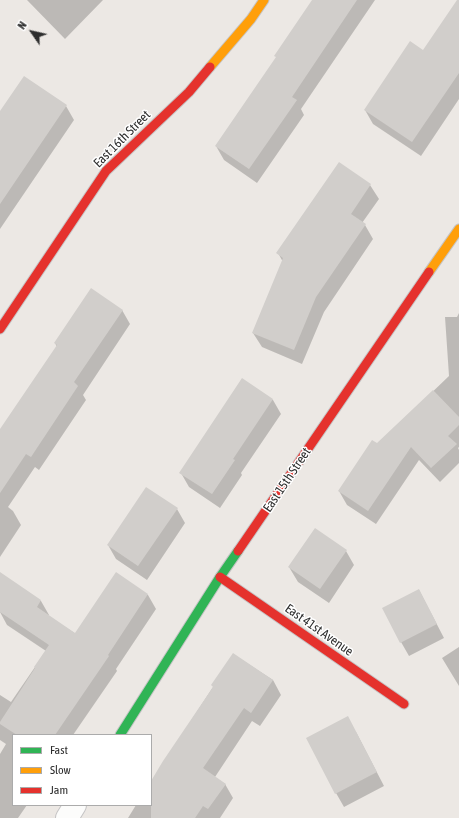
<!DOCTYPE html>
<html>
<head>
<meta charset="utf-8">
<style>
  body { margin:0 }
  #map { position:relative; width:459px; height:818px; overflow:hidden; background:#ece8e4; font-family:"Asap Condensed",sans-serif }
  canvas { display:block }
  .legend { position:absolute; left:12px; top:734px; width:140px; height:72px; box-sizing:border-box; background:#fff; border:1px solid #ababab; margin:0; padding:5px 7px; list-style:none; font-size:12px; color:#2e2e2e }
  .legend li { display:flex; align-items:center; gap:8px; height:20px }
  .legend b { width:20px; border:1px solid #ababab }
  .north { position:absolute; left:12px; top:12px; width:40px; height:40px; -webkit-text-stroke:3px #fff; paint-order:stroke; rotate:304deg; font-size:11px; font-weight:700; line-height:16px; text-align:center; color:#2e2e2e }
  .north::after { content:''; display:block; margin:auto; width:14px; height:18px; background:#2e2e2e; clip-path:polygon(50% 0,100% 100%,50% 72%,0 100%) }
</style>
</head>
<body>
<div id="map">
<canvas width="459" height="818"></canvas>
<ul class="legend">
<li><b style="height:5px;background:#30b455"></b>Fast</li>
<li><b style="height:5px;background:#ff9f0a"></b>Slow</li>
<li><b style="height:5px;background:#e5322d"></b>Jam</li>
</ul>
<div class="north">N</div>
</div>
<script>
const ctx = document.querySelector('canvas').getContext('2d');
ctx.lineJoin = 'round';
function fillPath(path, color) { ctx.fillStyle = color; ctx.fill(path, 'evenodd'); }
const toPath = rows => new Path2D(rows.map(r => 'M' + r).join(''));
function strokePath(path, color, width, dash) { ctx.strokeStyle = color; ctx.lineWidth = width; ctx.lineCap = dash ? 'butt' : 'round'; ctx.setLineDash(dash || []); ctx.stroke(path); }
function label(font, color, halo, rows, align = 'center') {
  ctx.font = font + ' "Asap Condensed",sans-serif'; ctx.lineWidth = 3; ctx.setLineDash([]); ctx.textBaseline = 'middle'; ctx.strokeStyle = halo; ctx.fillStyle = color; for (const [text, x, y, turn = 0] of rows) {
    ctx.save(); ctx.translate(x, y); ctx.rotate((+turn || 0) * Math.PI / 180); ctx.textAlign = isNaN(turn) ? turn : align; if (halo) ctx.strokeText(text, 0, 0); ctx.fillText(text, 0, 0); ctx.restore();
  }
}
fillPath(toPath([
  [27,0,103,0,65,39],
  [313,0,375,0,301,109,304,115,257,183,224,160,216,146,277,58],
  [458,0,459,0,459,99,421,156,373,124,365,110,423,52],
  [66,106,74,120,0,229,0,113],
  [370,185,379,199,362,223,365,225,373,239,324,312,302,364,262,347,253,333,283,262,278,253],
  [122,310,130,324,83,395,86,400,39,470,35,467,8,507,13,511,21,525,0,557,0,431,57,347,55,343],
  [459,313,459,447,458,448,459,450,459,463,440,482,419,460,376,524,347,505,339,491,377,445,449,376,445,317,457,317],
  [242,379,273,400,281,414,241,473,242,475,220,508,189,487,181,473],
  [177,509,185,523,147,580,116,559,108,545],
  [346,551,354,565,329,603,298,582,289,567],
  [116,574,148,595,156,609,116,669,117,671,73,735,13,735,13,805,27,805,18,818,0,818,0,754,6,744,0,740,0,695,11,702,46,651,7,625,0,612,0,609,16,584,41,601,49,615,48,616,76,634],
  [419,590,444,638,409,656,401,642],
  [459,647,459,686,442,658],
  [233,654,273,680,281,695,260,726,252,721,215,777,225,784,233,798,220,818,128,818,136,805,151,805,151,782,213,687],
  [356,732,384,786,344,807,336,793]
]), '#0003');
fillPath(toPath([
  [312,0,357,0,292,97,297,100,249,169,215,146,276,57,274,56],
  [457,0,459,0,459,73,412,142,364,110,410,41,423,50],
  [24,76,67,105,0,204,0,111],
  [339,162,371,184,351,214,366,224,316,297,294,350,252,333,283,258,276,253],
  [91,288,123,310,74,382,78,386,31,457,26,454,0,493,0,429,57,345,54,343],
  [242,378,273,399,233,459,235,460,212,494,179,473],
  [433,390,459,417,459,425,448,436,457,444,431,468,411,447,368,511,338,491,372,440,377,443],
  [146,487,178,508,138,566,107,545],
  [315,528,347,550,320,589,288,567],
  [0,572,41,600,37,607,75,633,116,572,148,594,108,655,109,656,55,735,17,735,0,724,0,722,35,668,34,667,49,645,0,612],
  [419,589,437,624,400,643,382,608],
  [233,653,273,680,251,713,244,708,203,768,226,784,208,809,203,806,195,818,151,818,151,781,163,761,213,687,211,685],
  [348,716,377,772,335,794,306,738]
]), '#d1cecb');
const street = toPath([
  [67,818,75,805]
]);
const fast = toPath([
  [120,735,220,577,238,551]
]);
const slow = toPath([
  [210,67,251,19,264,0],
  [429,272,459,229]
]);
const jam = toPath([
  [0,329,106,171,189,92,210,67],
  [238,551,429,272],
  [220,577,404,704]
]);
strokePath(street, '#c5c4c5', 24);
strokePath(fast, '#c5c4c5', 11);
strokePath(slow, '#c5c4c5', 11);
strokePath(jam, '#c5c4c5', 11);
strokePath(street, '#fcfcfb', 22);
strokePath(fast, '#30b455', 9);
strokePath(slow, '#ff9f0a', 9);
strokePath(jam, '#e5322d', 9);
label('13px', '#2e2e2e', '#fff', [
  ["East 16th Street",122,139,-45],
  ["East 15th Street",287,480,-56],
  ["East 41st Avenue",319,630,35]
]);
</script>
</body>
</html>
